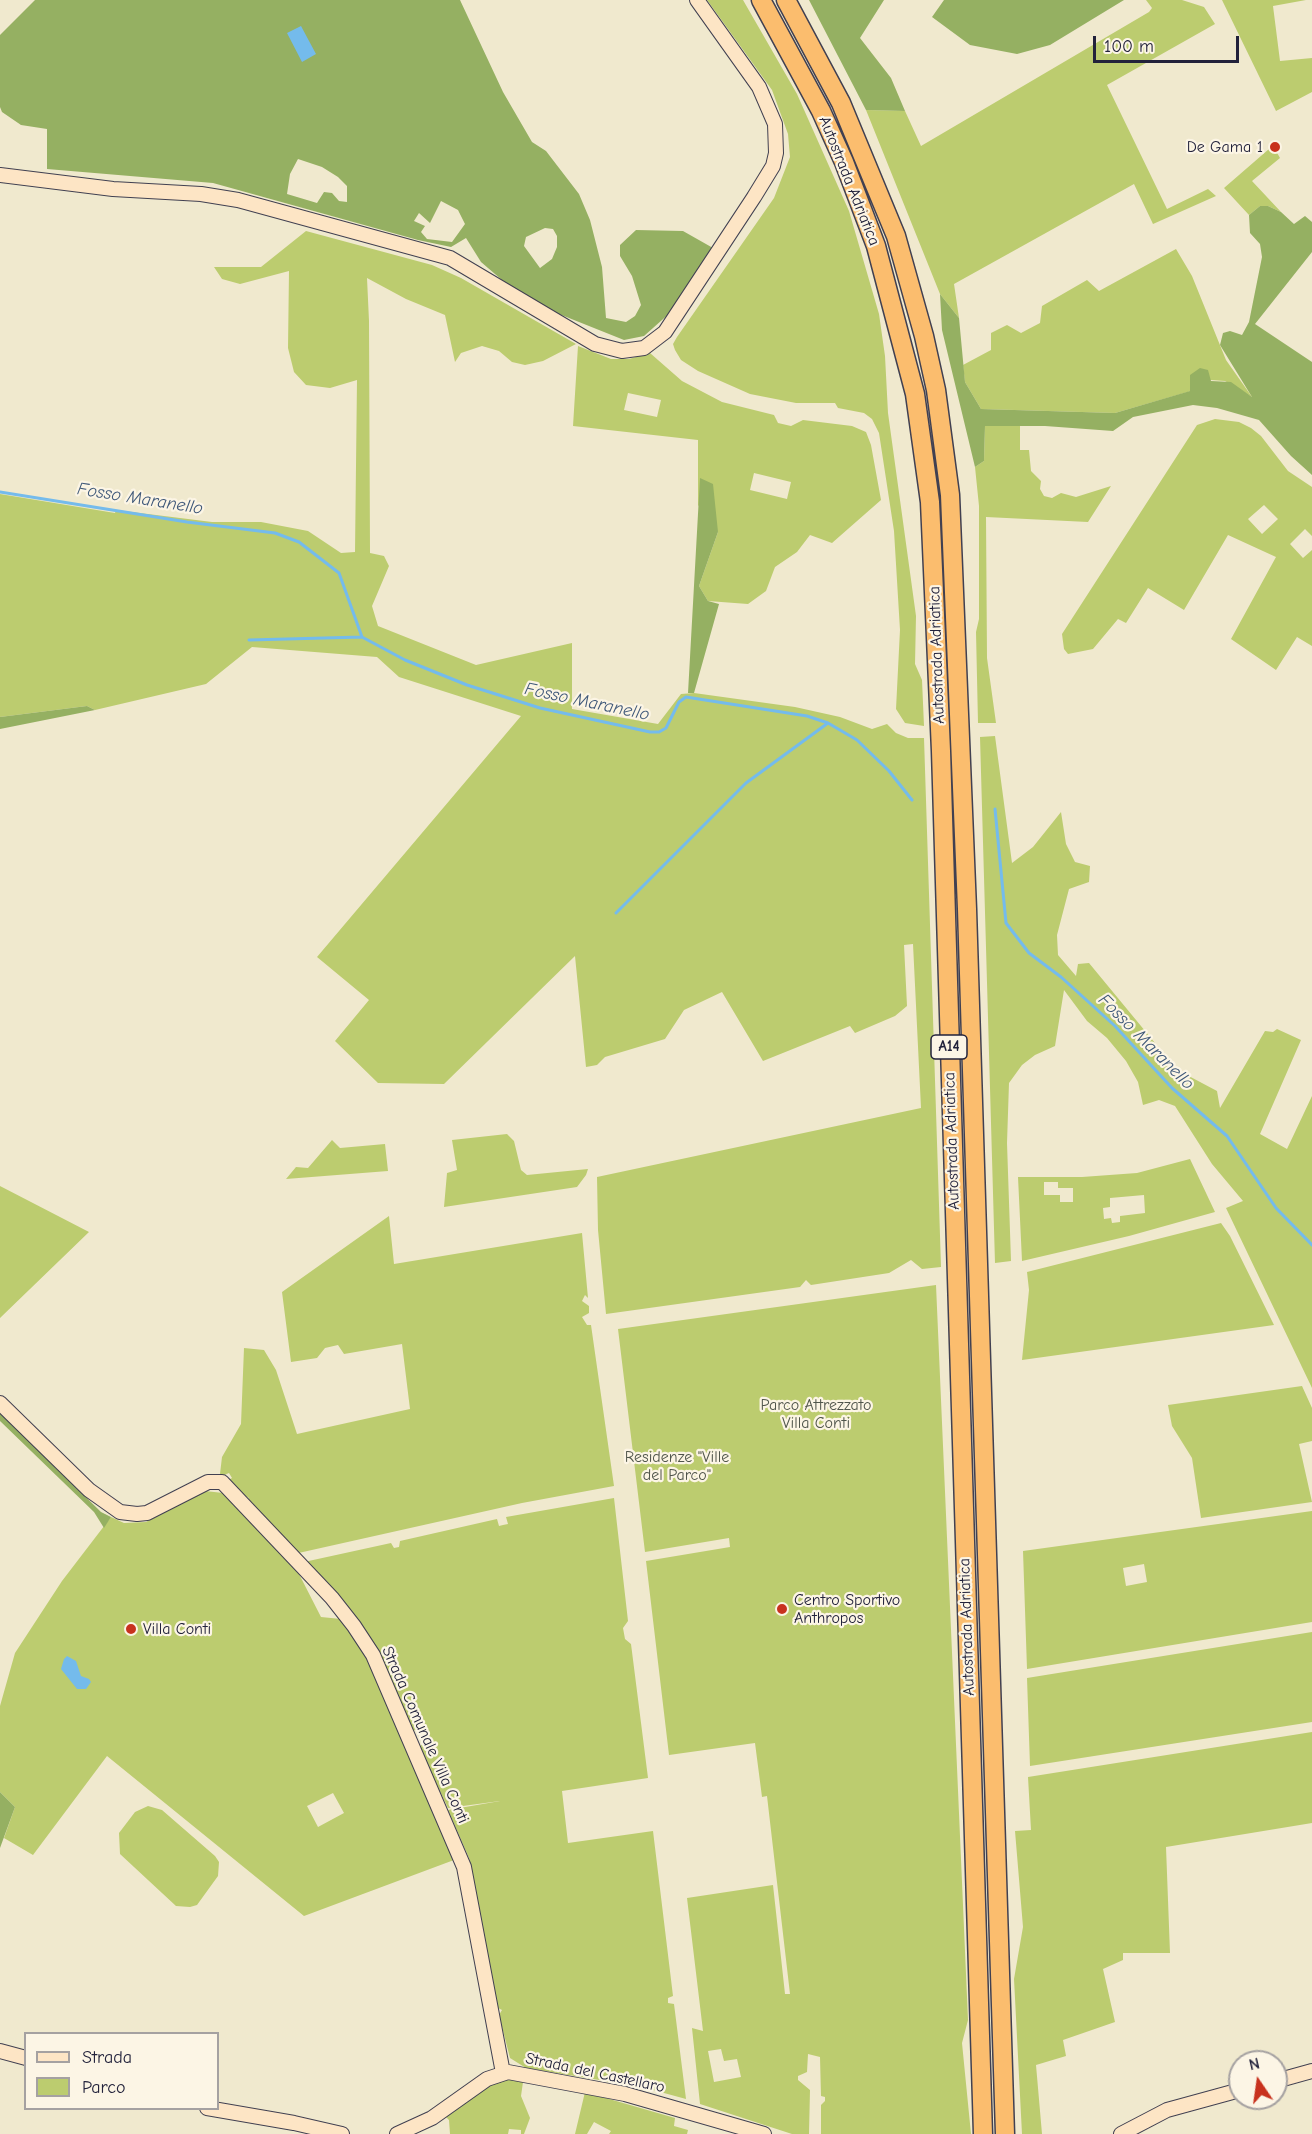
<!DOCTYPE html>
<html>
<head>
<meta charset="utf-8">
<style>
  body { margin:0 }
  #map { position:relative; width:1312px; height:2134px; overflow:hidden; background:#f0e9ce; font-family:"Comic Neue",sans-serif }
  canvas { display:block }
  .legend { position:absolute; left:24px; top:2032px; width:195px; height:78px; box-sizing:border-box; background:#fcf5e5; border:2px solid #a5a1a1; margin:0; padding:8px 10px; list-style:none; font-size:18px; color:#22223b }
  .legend li { display:flex; align-items:center; gap:12px; height:30px }
  .legend b { width:30px; border:2px solid #a5a1a1 }
  .north { position:absolute; left:1228px; top:2050px; width:60px; height:60px; box-sizing:border-box; background:#fcf5e5; border:2px solid #a5a1a1; border-radius:50%; rotate:347deg; font-size:16px; font-weight:700; line-height:24px; text-align:center; color:#22223b }
  .north::after { content:''; display:block; margin:auto; width:21px; height:27px; background:#c8321e; clip-path:polygon(50% 0,100% 100%,50% 72%,0 100%) }
  .scale { position:absolute; left:1093px; top:36px; width:146px; height:27px; box-sizing:border-box; border:3px solid #22223b; border-top:0; padding-left:8px; font-size:18px; line-height:21px; white-space:nowrap; color:#22223b; -webkit-text-stroke:4px #fcf5e5; paint-order:stroke }
</style>
</head>
<body>
<div id="map">
<canvas width="1312" height="2134"></canvas>
<ul class="legend">
<li><b style="height:8px;background:#fde5c5"></b>Strada</li>
<li><b style="height:16px;background:#bccc6f"></b>Parco</li>
</ul>
<div class="north">N</div>
<div class="scale">100 m</div>
</div>
<script>
const ctx = document.querySelector('canvas').getContext('2d');
ctx.lineJoin = 'round';
function fillPath(path, color) { ctx.fillStyle = color; ctx.fill(path, 'evenodd'); }
const toPath = rows => new Path2D(rows.map(r => 'M' + r).join(''));
function strokePath(path, color, width, dash) { ctx.strokeStyle = color; ctx.lineWidth = width; ctx.lineCap = dash ? 'butt' : 'round'; ctx.setLineDash(dash || []); ctx.stroke(path); }
function label(font, color, halo, rows, align = 'center') {
  ctx.font = font + ' "Comic Neue",sans-serif'; ctx.lineWidth = 4.5; ctx.setLineDash([]); ctx.textBaseline = 'middle'; ctx.strokeStyle = halo; ctx.fillStyle = color; for (const [text, x, y, turn = 0] of rows) {
    ctx.save(); ctx.translate(x, y); ctx.rotate((+turn || 0) * Math.PI / 180); ctx.textAlign = isNaN(turn) ? turn : align; if (halo) ctx.strokeText(text, 0, 0); ctx.fillText(text, 0, 0); ctx.restore();
  }
}
fillPath(toPath([
  [707,0,743,0,797,94,849,211,879,314,885,356,888,413,916,616,915,664,922,680,924,726,905,723,896,709,900,630,894,531,879,433,872,419,864,413,838,408,835,403,796,403,750,394,698,371,681,360,675,350,673,344,677,337,774,198,790,157,788,134,772,90],
  [1146,0,1182,0,1204,7,1215,24,1107,85,1167,209,1208,189,1216,196,1153,224,1134,184,954,284,959,318,940,294,866,110,905,111,921,146,1149,12,1152,8],
  [1222,0,1306,0,1273,6,1280,61,1312,58,1312,92,1276,111],
  [1269,149,1275,149,1280,158,1252,181,1281,212,1268,206,1260,206,1249,215,1224,188],
  [306,231,432,265,461,278,576,344,543,361,525,365,512,362,499,351,482,346,461,353,455,362,445,315,406,299,367,278,369,321,370,553,384,556,389,566,372,606,378,626,476,665,572,643,572,709,658,724,681,694,694,693,795,707,840,717,872,729,887,724,896,733,908,738,924,738,941,1267,922,1269,911,1260,889,1273,811,1285,806,1280,800,1287,606,1314,598,1230,597,1177,921,1108,913,944,904,945,907,1006,895,1016,855,1033,850,1026,763,1061,722,992,684,1010,665,1039,605,1057,597,1065,586,1067,575,956,444,1084,378,1083,335,1041,369,1000,317,957,521,716,399,677,377,657,252,647,206,684,95,710,87,706,0,717,0,494,115,513,116,510,212,522,261,522,308,531,341,553,355,552,357,380,330,388,306,385,294,372,288,348,289,271,240,284,222,279,214,267,261,267],
  [1176,249,1192,276,1226,360,1252,397,1225,381,1211,380,1191,384,1191,391,1115,413,981,409,965,382,963,365,991,350,991,333,1007,325,1021,333,1040,323,1042,306,1087,280,1099,291],
  [578,346,611,359,629,359,650,353,682,381,722,402,774,415,778,423,791,426,803,420,852,426,866,432,871,445,881,500,832,543,810,535,797,552,775,567,766,591,748,604,708,601,699,586,718,532,698,505,698,440,573,426],
  [628,393,661,400,657,417,624,410],
  [754,473,791,482,787,499,750,490],
  [1215,419,1239,422,1251,428,1261,436,1288,471,1312,487,1312,536,1305,529,1290,544,1303,558,1312,550,1312,646,1297,637,1276,670,1231,639,1276,557,1228,535,1184,610,1148,588,1126,623,1118,619,1093,649,1068,654,1064,649,1062,634,1197,425],
  [1264,505,1278,519,1262,534,1248,519],
  [985,426,1020,426,1020,450,1029,450,1031,471,1041,481,1040,489,1044,496,1052,498,1061,493,1076,497,1111,486,1088,522,986,517,987,658,996,723,978,723,976,632,979,619,979,506,975,467,984,461],
  [995,736,1012,863,1033,847,1061,812,1066,844,1075,862,1090,866,1089,882,1069,889,1057,935,1058,955,1076,976,1078,964,1089,963,1155,1043,1168,1065,1217,1091,1220,1108,1265,1031,1273,1032,1277,1029,1301,1040,1260,1134,1287,1149,1312,1096,1312,1388,1226,1208,1243,1201,1212,1164,1175,1106,1159,1100,1143,1105,1138,1082,1126,1061,1107,1038,1087,1021,1064,990,1055,1046,1035,1055,1022,1065,1009,1083,1007,1143,1011,1261,995,1263,980,737],
  [507,1134,514,1141,521,1170,527,1175,588,1169,586,1175,577,1187,444,1207,447,1173,457,1170,452,1140],
  [332,1140,340,1148,385,1144,388,1171,286,1179,296,1167,308,1168],
  [1190,1159,1215,1212,1129,1236,1022,1261,1018,1177,1082,1177,1137,1173],
  [1044,1182,1058,1182,1058,1188,1073,1188,1073,1202,1060,1202,1060,1195,1044,1195],
  [1144,1195,1145,1213,1120,1216,1120,1222,1112,1223,1111,1218,1104,1219,1103,1208,1110,1207,1110,1198],
  [0,1186,89,1232,0,1318],
  [389,1216,394,1264,582,1233,588,1298,585,1295,582,1301,589,1306,589,1313,582,1317,587,1325,591,1325,614,1486,522,1503,294,1554,247,1501,249,1498,241,1494,228,1480,232,1478,229,1473,222,1476,220,1474,222,1457,241,1424,244,1348,264,1350,276,1370,297,1434,410,1409,402,1344,344,1354,338,1345,325,1348,317,1358,291,1362,282,1292],
  [1221,1223,1230,1236,1274,1325,1022,1360,1029,1290,1027,1272],
  [936,1285,968,2020,962,2043,971,2134,821,2134,821,2105,825,2101,825,2097,821,2096,820,2057,808,2054,807,2072,798,2076,798,2080,810,2090,809,2134,792,2134,700,2104,692,2028,703,2031,687,1898,773,1885,785,1994,790,1994,767,1796,762,1797,755,1743,669,1755,646,1561,730,1547,729,1538,645,1552,618,1329],
  [721,2049,724,2061,737,2059,741,2077,714,2082,708,2051],
  [1302,1386,1312,1408,1312,1441,1299,1444,1312,1502,1201,1518,1192,1458,1172,1426,1168,1405],
  [205,1491,223,1493,299,1574,321,1617,341,1619,372,1666,454,1860,304,1916,107,1756,33,1855,4,1838,15,1807,0,1792,0,1706,15,1653,62,1581,111,1517,124,1523,146,1522],
  [333,1793,344,1813,318,1827,307,1806],
  [614,1498,628,1621,623,1628,625,1639,631,1644,648,1778,562,1791,568,1843,653,1831,673,1996,668,1998,668,2003,674,2004,686,2099,642,2087,526,2068,510,2058,499,2015,502,2010,498,2008,469,1858,448,1810,500,1801,448,1808,419,1747,426,1742,423,1731,421,1729,411,1731,375,1650,341,1598,304,1562,391,1543,394,1548,399,1547,400,1541,497,1519,499,1526,503,1525,508,1524,506,1517],
  [1312,1511,1312,1622,1027,1669,1023,1551],
  [1144,1564,1147,1582,1126,1586,1123,1568],
  [1312,1632,1312,1722,1030,1766,1027,1678],
  [1312,1732,1312,1823,1166,1847,1170,1953,1123,1953,1123,1960,1103,1969,1115,2022,1063,2040,1066,2056,1036,2065,1042,2134,1022,2134,1014,1979,1023,1927,1015,1831,1031,1830,1028,1777],
  [148,1806,162,1810,215,1856,219,1862,218,1876,197,1905,190,1907,176,1906,120,1854,119,1833,135,1812],
  [504,2078,523,2082,521,2096,530,2118,524,2134,521,2134,521,2130,509,2129,508,2134,450,2134,449,2120,444,2115,489,2084],
  [585,2092,675,2118,674,2126,688,2130,687,2134,609,2134,611,2131,594,2122,587,2134,575,2134]
]), '#bccc6f');
fillPath(toPath([
  [35,0,460,0,503,92,532,142,546,151,579,194,590,220,602,267,606,318,626,322,635,316,641,305,632,276,620,256,620,245,636,230,683,231,713,248,671,312,644,336,624,340,544,308,502,280,481,262,466,238,451,247,418,240,213,183,47,169,47,129,21,125,2,112,0,107,0,35],
  [298,159,322,167,338,177,347,186,347,202,339,201,332,193,324,192,317,203,287,194,290,174],
  [441,201,458,210,465,224,452,242,427,239,421,232,425,226,414,221,419,213,430,223],
  [545,228,553,229,557,236,557,247,552,259,540,268,524,246,526,237],
  [809,0,884,0,860,38,891,78,905,111,866,110],
  [944,0,1124,0,1050,45,1017,54,970,45,932,17],
  [1260,206,1268,206,1281,212,1294,224,1305,216,1312,222,1312,252,1255,324,1312,362,1312,475,1291,456,1259,420,1217,408,1193,405,1133,417,1113,431,1045,426,985,426,984,461,975,467,942,330,940,294,959,318,965,382,981,409,1115,413,1190,391,1190,375,1200,368,1208,370,1211,381,1231,382,1252,397,1220,345,1223,333,1230,331,1242,335,1249,322,1262,257,1260,244,1250,233,1249,215],
  [700,478,713,484,718,532,699,586,708,601,719,604,694,693,688,693],
  [87,706,95,710,0,729,0,717],
  [0,1413,101,1512,111,1517,104,1528,94,1512,0,1421],
  [0,1792,15,1807,0,1848]
]), '#95b062');
fillPath(toPath([
  [301,26,316,54,302,62,287,33],
  [67,1656,76,1661,81,1676,89,1679,91,1682,86,1689,77,1689,61,1669,64,1659]
]), '#74bbec');
strokePath(toPath([
  [0,492,187,522,275,533,299,542,339,573,362,637],
  [249,640,362,637,405,660,467,685,540,708,650,732,659,732,666,728,679,702,686,697,807,716,828,723,857,740,889,771,912,800],
  [995,809,1006,923,1029,953,1061,977,1115,1026,1172,1088,1227,1136,1276,1208,1312,1245],
  [616,913,746,783,828,723]
]), '#74bbec', 3);
const secondary = toPath([
  [0,175,113,189,201,194,238,200,450,258,595,344,622,351,644,348,665,332,754,197,773,166,776,153,775,124,759,87,697,0],
  [0,1403,89,1490,120,1512,137,1514,147,1513,208,1482,222,1482,332,1598,354,1626,373,1655,464,1867,503,2073],
  [0,2051,26,2058],
  [1276,2081,1312,2071],
  [207,2108,294,2123,342,2134],
  [397,2134,432,2118,487,2079,508,2072,625,2094,764,2134],
  [1121,2134,1167,2110,1240,2090]
]);
const highway = toPath([
  [761,0,821,111,844,162,876,246,915,394,930,502,941,751,983,2134],
  [786,0,841,103,896,236,924,336,936,390,950,495,967,909,1005,2134]
]);
strokePath(secondary, '#414051', 16);
strokePath(highway, '#414051', 21);
strokePath(secondary, '#fde5c5', 14);
strokePath(highway, '#fbbd6e', 18);
for (const [x, y, r, color] of [
  [1275,147,6,"#c8321e"],
  [782,1609,6,"#c8321e"],
  [131,1629,6,"#c8321e"]
]) { const dot = new Path2D(); dot.arc(x, y, r, 0, 2 * Math.PI); ctx.fillStyle = color; ctx.fill(dot); strokePath(dot, '#fcf5e5', 2); }
for (const [x, y, w] of [
  [949,1047,36]
]) { const box = new Path2D(); box.roundRect(x - w / 2, y - 12, w, 24, 4.5); ctx.fillStyle = '#fcf5e5'; ctx.fill(box); strokePath(box, '#22223b', 1.5); }
label('bold 15px', '#22223b', null, [
  ["A14",949,1047]
]);
label('16px', '#22223b', '#fcf5e5', [
  ["De Gama 1",1263,147,"right"],
  ["Centro Sportivo",794,1600],
  ["Anthropos",794,1618],
  ["Villa Conti",143,1629]
], 'left');
label('16px', '#22223b', '#fcf5e5', [
  ["Autostrada Adriatica",849,181,68],
  ["Autostrada Adriatica",937,655,-92],
  ["Autostrada Adriatica",952,1141,-92],
  ["Autostrada Adriatica",967,1627,-92],
  ["Strada Comunale Villa Conti",425,1735,66],
  ["Strada del Castellaro",595,2073,12]
]);
label('16px', '#50554b', '#fcf5e5', [
  ["Parco Attrezzato",816,1405],
  ["Villa Conti",816,1423],
  ["Residenze \"Ville",677,1457],
  ["del Parco\"",677,1475]
]);
label('italic 18px', '#3f5879', '#fcf5e5', [
  ["Fosso Maranello",140,499,9],
  ["Fosso Maranello",587,702,12],
  ["Fosso Maranello",1146,1042,45]
]);
</script>
</body>
</html>
